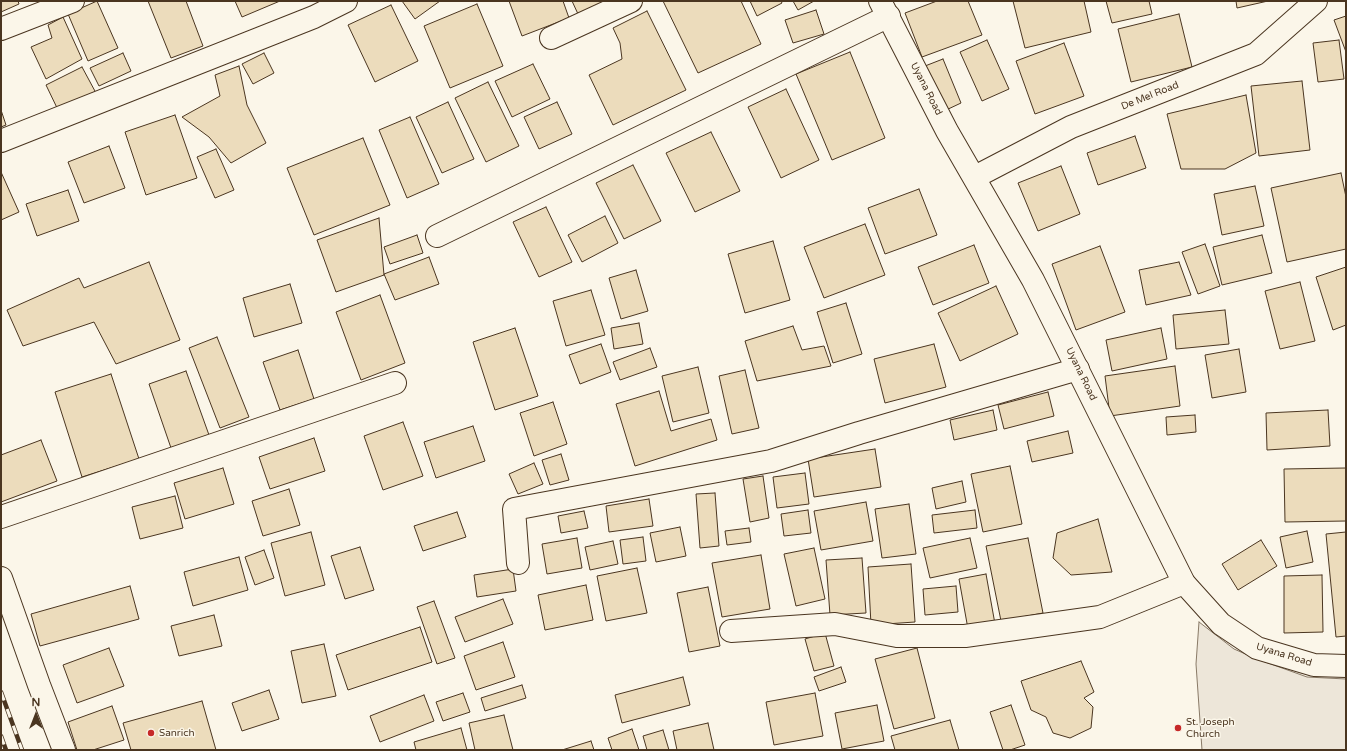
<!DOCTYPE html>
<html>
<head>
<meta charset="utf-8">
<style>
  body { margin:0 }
  #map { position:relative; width:1347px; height:751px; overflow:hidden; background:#fbf6e9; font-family:"Varela Round",sans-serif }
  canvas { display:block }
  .frame { position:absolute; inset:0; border:2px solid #4a3520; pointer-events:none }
  .north { position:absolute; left:16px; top:695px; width:40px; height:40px; -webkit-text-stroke:3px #fbf6e9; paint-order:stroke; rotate:0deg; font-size:11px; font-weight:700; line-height:16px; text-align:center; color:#4a3520 }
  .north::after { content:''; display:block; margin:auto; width:14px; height:18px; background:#4a3520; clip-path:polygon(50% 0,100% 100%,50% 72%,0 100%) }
</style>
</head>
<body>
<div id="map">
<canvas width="1347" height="751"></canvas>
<div class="frame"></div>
<div class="north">N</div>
</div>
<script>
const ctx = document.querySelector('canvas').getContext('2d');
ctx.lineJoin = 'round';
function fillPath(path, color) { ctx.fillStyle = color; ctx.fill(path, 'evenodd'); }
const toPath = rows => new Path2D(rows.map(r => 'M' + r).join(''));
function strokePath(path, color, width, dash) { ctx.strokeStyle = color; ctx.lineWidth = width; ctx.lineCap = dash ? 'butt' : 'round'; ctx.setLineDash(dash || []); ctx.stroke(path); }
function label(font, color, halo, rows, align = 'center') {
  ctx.font = font + ' "Varela Round",sans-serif'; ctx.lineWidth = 3; ctx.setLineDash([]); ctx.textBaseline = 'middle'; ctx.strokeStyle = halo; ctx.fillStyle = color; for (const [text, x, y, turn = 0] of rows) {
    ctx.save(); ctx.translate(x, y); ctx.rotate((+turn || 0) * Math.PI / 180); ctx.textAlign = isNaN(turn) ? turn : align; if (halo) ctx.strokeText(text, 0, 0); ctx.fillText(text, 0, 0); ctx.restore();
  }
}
const green = toPath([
  [1199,622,1234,649,1257,659,1307,677,1346,679,1346,750,1202,750,1196,664,1199,622]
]);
fillPath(green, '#ede6d9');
strokePath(green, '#887966', 1);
const building = toPath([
  [1,1,18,1,19,4,1,12,1,1],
  [97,1,118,48,88,61,68,14,97,1],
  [148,1,186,1,203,46,171,58,148,1],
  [235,1,280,1,242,17,235,1],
  [402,1,440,1,415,19,402,1],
  [509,1,563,1,569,18,522,36,509,1],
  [572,1,607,1,578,14,572,1],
  [663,1,741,1,761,44,698,73,663,1],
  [750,1,781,1,782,3,757,16,750,1],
  [793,1,814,1,798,10,793,1],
  [937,1,968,1,982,35,922,57,905,13,937,1],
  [1013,1,1084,1,1091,32,1025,48,1013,1],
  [1106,1,1149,1,1152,14,1112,23,1106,1],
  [1236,1,1268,1,1237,8,1236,1],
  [477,4,503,66,450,88,424,26,477,4],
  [391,5,418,61,375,82,348,25,391,5],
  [816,10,824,34,793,43,785,20,816,10],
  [647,11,686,90,613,125,589,75,622,59,620,43,613,28,647,11],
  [1179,14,1192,67,1131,82,1118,29,1179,14],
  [1346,16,1346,52,1334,20,1346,16],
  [63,17,82,59,46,79,31,47,52,38,48,25,63,17],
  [987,40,1009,89,982,101,960,52,987,40],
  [1339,40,1344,79,1318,82,1313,43,1339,40],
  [1064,43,1084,96,1035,114,1016,61,1064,43],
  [850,52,885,138,832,160,796,74,850,52],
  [123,53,131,71,99,86,90,68,123,53],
  [264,53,274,73,253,84,242,64,264,53],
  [943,59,961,103,944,111,925,66,943,59],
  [533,64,550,99,512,117,495,81,533,64],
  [239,66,247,105,266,143,231,163,209,137,182,117,220,96,215,75,239,66],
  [82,67,96,93,59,112,46,85,82,67],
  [1302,81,1310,150,1259,156,1251,86,1302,81],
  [488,82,519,146,486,162,455,98,488,82],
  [786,89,819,160,781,178,748,107,786,89],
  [1246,95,1256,153,1225,169,1181,169,1167,114,1246,95],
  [448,102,474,159,442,173,416,117,448,102],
  [557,102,572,134,539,149,524,117,557,102],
  [1,110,6,125,1,127,1,110],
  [175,115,197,178,146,195,125,132,175,115],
  [410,117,439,184,407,198,379,130,410,117],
  [711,132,740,191,695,212,666,153,711,132],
  [1135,136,1146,168,1098,185,1087,153,1135,136],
  [363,138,390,205,314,235,287,168,363,138],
  [109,146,125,188,84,203,68,162,109,146],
  [216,149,234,190,215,198,197,157,216,149],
  [633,165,661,221,624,239,596,183,633,165],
  [1061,166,1080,214,1038,231,1018,183,1061,166],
  [1,172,19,212,1,220,1,172],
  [1341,173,1346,197,1346,249,1287,262,1271,188,1341,173],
  [1255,186,1264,226,1222,235,1214,194,1255,186],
  [919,189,937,235,885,254,868,208,919,189],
  [68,190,79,221,37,236,26,204,68,190],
  [546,207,572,262,539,277,513,222,546,207],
  [605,216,618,243,582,262,568,235,605,216],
  [379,218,384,275,336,292,317,240,379,218],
  [865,224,885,275,824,298,804,247,865,224],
  [417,235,423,253,390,264,384,247,417,235],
  [1262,235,1272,273,1222,285,1213,247,1262,235],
  [773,241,790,300,745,313,728,254,773,241],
  [1205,244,1220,286,1198,294,1182,252,1205,244],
  [974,245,989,283,933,305,918,267,974,245],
  [1100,246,1125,312,1076,330,1052,264,1100,246],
  [429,257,439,284,395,300,384,274,429,257],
  [149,262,180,340,116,364,94,322,23,346,7,310,79,278,84,288,149,262],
  [1179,262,1191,295,1146,305,1139,270,1179,262],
  [1346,267,1346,325,1333,330,1316,277,1346,267],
  [636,270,648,311,621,319,609,278,636,270],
  [1300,282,1315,341,1280,349,1265,291,1300,282],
  [290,284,302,323,254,337,243,298,290,284],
  [996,286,1018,334,960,361,938,313,996,286],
  [591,290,605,335,566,346,553,301,591,290],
  [380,295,405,363,361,380,336,312,380,295],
  [846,303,862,354,833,363,817,312,846,303],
  [1225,310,1229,344,1176,349,1173,315,1225,310],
  [639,323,643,344,614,349,611,328,639,323],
  [793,326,802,350,824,346,831,366,757,381,745,341,793,326],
  [515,328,538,396,495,410,473,342,515,328],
  [1161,328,1167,359,1112,371,1106,340,1161,328],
  [217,337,249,417,220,428,189,348,217,337],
  [601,344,611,372,580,384,569,355,601,344],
  [934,344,946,387,885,403,874,359,934,344],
  [650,348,657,367,620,380,613,362,650,348],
  [1239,349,1246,392,1212,398,1205,355,1239,349],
  [298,350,314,399,280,410,263,362,298,350],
  [1175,366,1180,406,1110,416,1105,376,1175,366],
  [698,367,709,413,673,422,662,376,698,367],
  [745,370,759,428,732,434,719,376,745,370],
  [186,371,209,435,171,448,149,384,186,371],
  [111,374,139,459,82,477,55,392,111,374],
  [659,391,671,431,711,419,717,440,635,466,616,404,659,391],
  [1048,392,1054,416,1004,429,998,405,1048,392],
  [553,402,567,444,534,456,520,413,553,402],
  [993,410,997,430,954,440,950,420,993,410],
  [1328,410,1330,446,1267,450,1266,413,1328,410],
  [1195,415,1196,432,1167,435,1166,417,1195,415],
  [403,422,423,476,383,490,364,436,403,422],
  [473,426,485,461,436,478,424,442,473,426],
  [1068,431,1073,453,1032,462,1027,441,1068,431],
  [314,438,325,471,270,489,259,457,314,438],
  [41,440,57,481,1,502,1,455,41,440],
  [875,449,881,487,814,497,808,459,875,449],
  [561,454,569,480,550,485,542,460,561,454],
  [534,463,543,484,518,494,509,474,534,463],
  [1010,466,1022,524,983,532,971,474,1010,466],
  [223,468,234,504,185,519,174,483,223,468],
  [1346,468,1346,521,1285,522,1284,469,1346,468],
  [805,473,809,504,777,508,773,477,805,473],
  [763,476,769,518,750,522,743,479,763,476],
  [962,481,966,502,936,509,932,488,962,481],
  [289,489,300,525,263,536,252,501,289,489],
  [715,493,719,546,700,548,696,494,715,493],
  [175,496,183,528,140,539,132,507,175,496],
  [649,499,653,526,609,532,606,506,649,499],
  [866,502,873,541,821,550,814,511,866,502],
  [909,504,916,554,882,558,875,509,909,504],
  [808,510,811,533,784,536,781,514,808,510],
  [975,510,977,528,934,533,932,515,975,510],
  [584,511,588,528,561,533,558,516,584,511],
  [457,512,466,537,423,551,414,526,457,512],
  [1098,519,1112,572,1071,575,1053,558,1057,533,1098,519],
  [680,527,686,556,656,562,650,533,680,527],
  [749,528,751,542,727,545,725,531,749,528],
  [1307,531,1313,562,1286,568,1280,537,1307,531],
  [311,532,325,585,285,596,271,543,311,532],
  [1346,532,1346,636,1336,637,1326,534,1346,532],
  [643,537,646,561,623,564,620,540,643,537],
  [577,538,582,568,547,574,542,544,577,538],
  [970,538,977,568,930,578,923,548,970,538],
  [1028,538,1043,613,1001,621,986,546,1028,538],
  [1261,540,1277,566,1238,590,1222,564,1261,540],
  [613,541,618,564,590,570,585,547,613,541],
  [360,547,374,590,345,599,331,556,360,547],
  [814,548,825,599,796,606,784,554,814,548],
  [264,550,274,578,255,585,245,557,264,550],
  [761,555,770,609,722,617,712,563,761,555],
  [239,557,248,590,193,606,184,572,239,557],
  [862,558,866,613,830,615,826,560,862,558],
  [911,564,915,622,871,625,868,567,911,564],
  [637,568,647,613,606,621,597,576,637,568],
  [513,569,516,591,477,597,474,575,513,569],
  [986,574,995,624,968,629,959,579,986,574],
  [1322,575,1323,632,1284,633,1284,576,1322,575],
  [586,585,593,620,545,630,538,595,586,585],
  [130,586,139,619,40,646,31,614,130,586],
  [956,586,958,612,925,615,923,589,956,586],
  [708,587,720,646,689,652,677,593,708,587],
  [503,599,513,624,465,642,455,617,503,599],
  [434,601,455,658,437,664,417,607,434,601],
  [214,615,222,646,179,656,171,626,214,615],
  [420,627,432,662,348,690,336,655,420,627],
  [825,633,834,666,814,671,805,639,825,633],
  [503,642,515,677,476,690,464,656,503,642],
  [324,644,336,696,302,703,291,651,324,644],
  [109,648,124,686,77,703,63,665,109,648],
  [917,648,935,718,894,729,875,659,917,648],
  [1081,661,1094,692,1084,698,1093,707,1091,728,1070,738,1053,733,1046,717,1031,710,1021,681,1081,661],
  [841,667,846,682,819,691,814,677,841,667],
  [683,677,690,705,622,723,615,695,683,677],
  [522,685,526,698,485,711,481,698,522,685],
  [269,690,279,719,242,731,232,703,269,690],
  [463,693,470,712,443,721,436,702,463,693],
  [815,693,823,736,774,745,766,702,815,693],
  [424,695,434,721,380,742,370,716,424,695],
  [202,701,216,750,131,750,123,723,202,701],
  [877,705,884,741,842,749,835,713,877,705],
  [1011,705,1025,745,1010,750,1003,750,990,712,1011,705],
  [112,706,124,740,93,750,77,750,68,722,112,706],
  [504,715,513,750,475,750,469,723,504,715],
  [950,720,959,750,895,750,891,736,950,720],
  [708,723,714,750,677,750,673,731,708,723],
  [461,728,467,750,416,750,414,742,461,728],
  [632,729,639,750,612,750,608,738,632,729],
  [663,730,669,750,647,750,643,736,663,730],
  [591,741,594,750,562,750,591,741]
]);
fillPath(building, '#ecdcbc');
strokePath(building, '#4a3520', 1);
const street = toPath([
  [1,29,73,1],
  [551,38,631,1],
  [1,141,314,17,346,1],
  [975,177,1071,127,1256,54,1316,1],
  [437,236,889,16],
  [1,517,395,383],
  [518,563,514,509,771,461,859,433,1078,369],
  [731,631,835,624,897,636,965,636,1100,617,1184,583]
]);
const secondary = toPath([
  [880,1,947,131,1033,280,1184,583,1221,624,1257,648,1314,665,1346,666],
  [1,578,39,685,64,750]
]);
strokePath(street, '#4a3520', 24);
strokePath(secondary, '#4a3520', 24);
strokePath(street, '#fbf6e9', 22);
strokePath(secondary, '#fbf6e9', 22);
const rail = toPath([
  [1,692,22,750],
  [1,736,6,750]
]);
strokePath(rail, '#4a3520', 4.5);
strokePath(rail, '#fbf6e9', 3, [9]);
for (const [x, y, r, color] of [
  [1178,728,4,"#c62828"],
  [151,733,4,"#c62828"]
]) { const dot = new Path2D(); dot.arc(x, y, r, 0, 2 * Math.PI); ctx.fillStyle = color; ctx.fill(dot); strokePath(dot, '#fbf6e9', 1.5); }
label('10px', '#4a3520', '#fbf6e9', [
  ["Uyana Road",926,89,63],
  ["De Mel Road",1150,96,-22],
  ["Uyana Road",1081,374,64],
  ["Uyana Road",1284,655,17]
]);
label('10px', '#4a3520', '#fbf6e9', [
  ["St. Joseph",1186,722],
  ["Church",1186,734],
  ["Sanrich",159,733]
], 'left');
</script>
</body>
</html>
